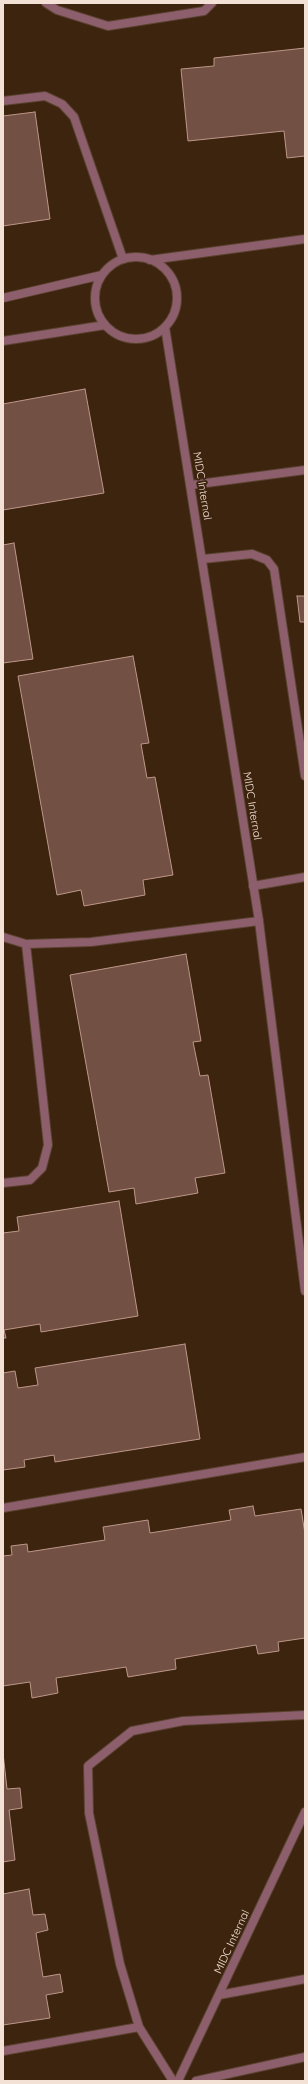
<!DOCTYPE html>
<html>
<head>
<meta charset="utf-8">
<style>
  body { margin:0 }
  #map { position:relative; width:308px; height:2084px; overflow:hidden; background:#3d240f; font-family:Quicksand,sans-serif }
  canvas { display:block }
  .frame { position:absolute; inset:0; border:4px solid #f2e1d4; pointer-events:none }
</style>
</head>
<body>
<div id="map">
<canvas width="308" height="2084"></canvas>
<div class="frame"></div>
</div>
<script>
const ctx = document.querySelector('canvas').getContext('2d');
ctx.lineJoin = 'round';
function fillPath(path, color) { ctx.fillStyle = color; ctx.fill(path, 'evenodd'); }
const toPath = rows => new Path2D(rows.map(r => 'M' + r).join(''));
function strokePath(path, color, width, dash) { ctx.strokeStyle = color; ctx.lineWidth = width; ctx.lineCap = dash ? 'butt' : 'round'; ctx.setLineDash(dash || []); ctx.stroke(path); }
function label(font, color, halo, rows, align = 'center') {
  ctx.font = font + ' Quicksand,sans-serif'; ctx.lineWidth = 4; ctx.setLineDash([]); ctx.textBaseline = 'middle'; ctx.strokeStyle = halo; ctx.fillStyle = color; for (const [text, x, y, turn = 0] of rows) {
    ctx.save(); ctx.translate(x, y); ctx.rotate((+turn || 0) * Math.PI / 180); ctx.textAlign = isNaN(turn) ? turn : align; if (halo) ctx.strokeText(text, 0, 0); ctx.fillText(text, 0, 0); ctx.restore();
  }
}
const building = toPath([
  [305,48,305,156,287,158,284,131,188,141,181,69,214,66,214,58,305,48],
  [35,112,50,219,3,226,3,116,35,112],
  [85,389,104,493,3,510,3,404,85,389],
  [14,543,33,659,3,663,3,545,14,543],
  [297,596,305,596,305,622,300,622,297,596],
  [133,656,149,743,141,744,147,778,155,777,173,875,143,880,145,895,84,906,81,890,57,895,18,676,133,656],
  [186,954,201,1041,193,1042,200,1076,208,1075,225,1173,195,1178,198,1193,136,1204,134,1188,109,1192,70,975,186,954],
  [119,1201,138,1316,41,1332,40,1324,4,1330,6,1338,3,1338,3,1233,19,1231,17,1217,119,1201],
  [185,1344,200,1439,55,1462,54,1455,24,1460,25,1467,3,1470,3,1373,15,1371,18,1388,38,1385,35,1368,185,1344],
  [253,1506,255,1516,301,1509,305,1534,305,1638,278,1642,279,1651,258,1654,256,1645,175,1659,176,1669,128,1677,126,1667,56,1678,58,1693,32,1698,30,1682,3,1686,3,1556,12,1555,11,1546,27,1544,28,1552,105,1540,103,1527,148,1520,150,1533,231,1520,229,1510,253,1506],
  [3,1753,7,1789,20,1788,22,1808,9,1810,15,1860,3,1862,3,1753],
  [29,1889,33,1915,45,1914,48,1930,36,1933,43,1977,60,1974,63,1992,46,1995,50,2018,3,2025,3,1894,29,1889]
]);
fillPath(building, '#725044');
strokePath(building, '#bd9789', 1);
const service = toPath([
  [3,101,45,96,62,104,74,117,123,259],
  [150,260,305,239],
  [191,485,305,470],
  [203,559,252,554,267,560,274,569,305,776],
  [253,886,305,877],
  [3,937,26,944,91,942,259,921],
  [3,1183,30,1180,42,1168,48,1145,26,944],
  [3,1508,305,1457],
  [219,1995,305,1979],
  [3,2051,139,2027],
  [173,2081,139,2027,120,1964,89,1813,88,1766,132,1731,183,1721,305,1715],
  [196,2081,305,2057]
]);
const minor = toPath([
  '95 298a41 41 0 1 1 82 0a41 41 0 1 1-82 0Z',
  [3,298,102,275],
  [165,327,259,921,305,1291],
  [3,341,105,325],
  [178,2081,305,1812]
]);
const tertiary = toPath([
  [46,3,57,10,108,26,204,11,212,3]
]);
strokePath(service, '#5a422f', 10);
strokePath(minor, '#5a422f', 10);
strokePath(tertiary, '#5a422f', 10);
strokePath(service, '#8d5f6d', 8);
strokePath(minor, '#8d5f6d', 8);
strokePath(tertiary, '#8d5f6d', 8);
label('11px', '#f2e1d4', '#3d240f', [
  ["MIDC Internal",202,486,81],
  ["MIDC Internal",252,806,81],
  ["MIDC Internal",232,1942,-65]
]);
</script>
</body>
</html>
